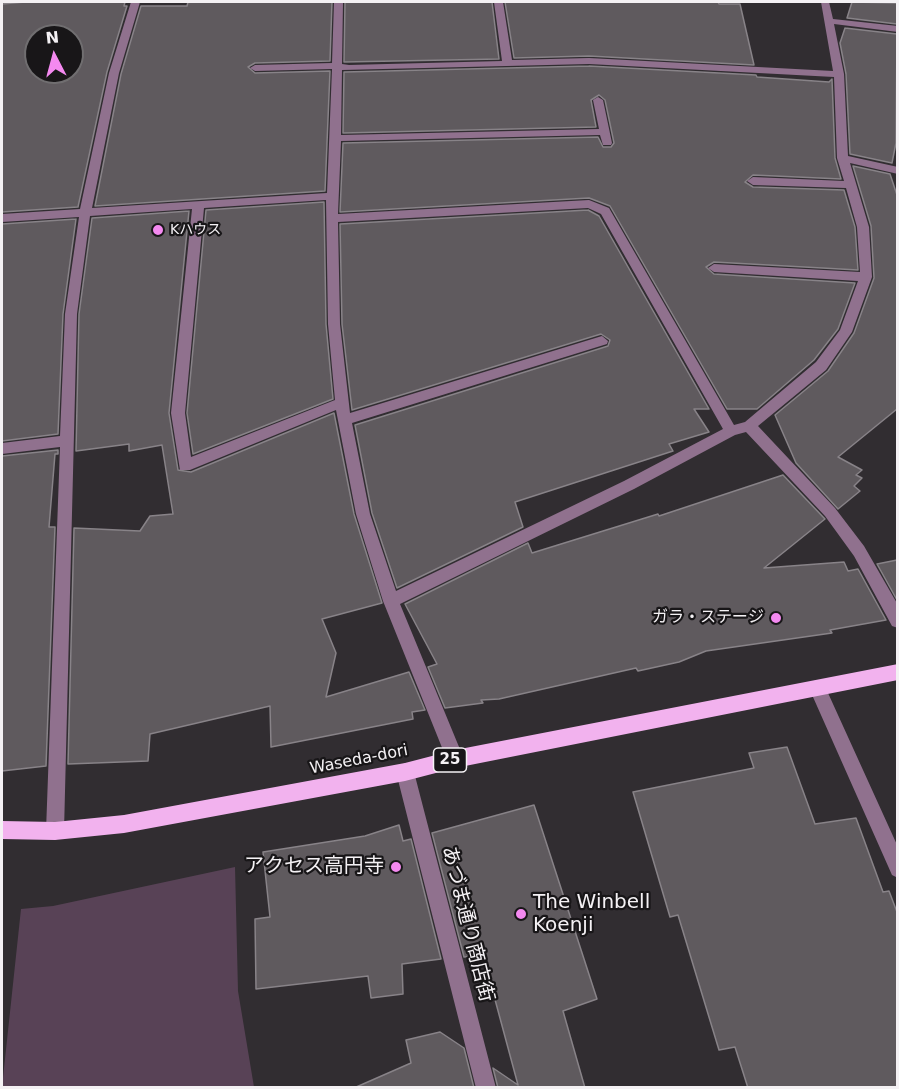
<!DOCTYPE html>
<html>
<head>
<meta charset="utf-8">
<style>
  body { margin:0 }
  #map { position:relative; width:899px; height:1089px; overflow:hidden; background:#312d31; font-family:"DejaVu Sans",sans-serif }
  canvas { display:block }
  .frame { position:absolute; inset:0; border:3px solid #f4f1f4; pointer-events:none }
  .north { position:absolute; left:24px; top:24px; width:60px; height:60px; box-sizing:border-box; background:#181618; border:2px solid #706e70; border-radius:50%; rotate:354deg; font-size:16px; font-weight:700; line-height:24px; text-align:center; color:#f4f1f4 }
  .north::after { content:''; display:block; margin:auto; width:21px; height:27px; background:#f489f0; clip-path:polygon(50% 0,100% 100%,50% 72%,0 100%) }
</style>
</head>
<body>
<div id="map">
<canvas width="899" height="1089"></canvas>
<div class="frame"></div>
<div class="north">N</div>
</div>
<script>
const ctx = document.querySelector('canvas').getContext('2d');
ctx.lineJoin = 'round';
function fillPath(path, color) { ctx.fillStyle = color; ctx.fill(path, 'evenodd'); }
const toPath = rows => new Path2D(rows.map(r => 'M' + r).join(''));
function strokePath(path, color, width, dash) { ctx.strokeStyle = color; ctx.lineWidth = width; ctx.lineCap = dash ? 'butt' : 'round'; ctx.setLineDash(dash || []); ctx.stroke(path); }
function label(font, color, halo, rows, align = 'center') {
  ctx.font = font + ' "DejaVu Sans","Noto Sans JP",sans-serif'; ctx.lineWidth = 4.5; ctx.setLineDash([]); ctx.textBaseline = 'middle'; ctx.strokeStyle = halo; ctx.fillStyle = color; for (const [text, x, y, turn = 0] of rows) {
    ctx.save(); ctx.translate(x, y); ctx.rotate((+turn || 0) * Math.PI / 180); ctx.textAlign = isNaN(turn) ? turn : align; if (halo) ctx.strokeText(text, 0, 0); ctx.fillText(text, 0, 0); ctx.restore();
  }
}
fillPath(toPath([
  [235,867,238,991,254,1087,2,1087,21,909,53,906]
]), '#584256');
const building = toPath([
  [25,2,125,2,124,6,127,6,107,72,78,207,2,212,2,4,25,2],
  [36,36,72,36,72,72,36,72,36,36],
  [188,2,332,2,330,61,255,63,248,67,255,73,330,71,325,191,95,206,121,74,141,6,187,6,188,2],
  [345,2,492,2,499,59,344,62,345,2],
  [505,2,718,2,719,4,740,4,754,65,589,56,514,58,505,2],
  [852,2,897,3,897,24,847,18,852,2],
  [845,28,897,34,896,143,892,163,850,154,846,74,840,43,845,28],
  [589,66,756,75,757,77,829,82,832,79,835,158,841,179,753,175,745,182,753,187,844,190,855,227,858,270,714,262,706,267,714,274,855,283,838,329,814,360,757,409,727,409,610,206,589,198,340,212,343,143,598,137,603,147,611,147,614,143,605,100,599,95,591,100,596,127,343,133,344,72,589,66],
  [853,166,890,174,897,195,897,409,838,457,862,470,856,475,862,478,854,486,860,491,838,509,796,463,775,415,828,371,854,333,874,278,871,226,853,166],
  [324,202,326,324,333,399,193,454,187,413,206,210,324,202],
  [588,210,599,216,709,409,694,409,709,432,669,444,673,451,515,502,523,527,397,588,372,513,355,425,608,346,610,340,601,334,352,410,342,324,340,224,588,210],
  [189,211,169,413,178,470,191,472,334,413,354,514,382,603,322,619,336,653,326,697,409,672,425,710,412,712,413,719,271,747,270,706,150,734,148,761,68,764,74,528,140,531,150,516,173,514,162,445,129,451,129,444,76,451,79,314,92,218,189,211],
  [76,219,63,314,58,434,2,441,2,224,76,219],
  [58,450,58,454,55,454,49,527,55,527,46,766,2,771,2,456,58,450],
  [783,475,825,519,764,568,844,562,848,571,858,569,886,620,830,630,832,633,706,651,679,662,638,671,636,668,499,699,481,700,483,703,445,708,428,667,437,664,405,604,528,543,532,553,658,514,659,516,783,475],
  [897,560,897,600,877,564,897,560],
  [787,747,815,824,856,818,883,892,889,891,897,912,897,1088,748,1088,735,1047,719,1050,678,915,670,917,633,792,754,768,749,753,787,747],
  [534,805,597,999,563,1011,585,1088,498,1088,493,1068,518,1085,483,955,464,957,432,833,534,805],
  [399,825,403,841,411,839,441,959,402,964,403,994,371,998,368,976,256,989,255,919,270,917,263,852,365,836,399,825],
  [440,1032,464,1048,474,1088,354,1088,411,1063,406,1040,440,1032]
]);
fillPath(building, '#5f5a5e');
strokePath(building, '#888388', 1.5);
fillPath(toPath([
  [131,2,140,2,119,73,92,208,327,193,332,69,255,71,250,68,255,65,332,63,334,2,343,2,342,64,349,65,502,61,494,2,503,2,512,60,589,58,833,71,821,2,829,2,833,19,898,26,898,32,834,24,844,74,848,156,898,167,898,174,850,163,869,227,872,277,852,332,826,370,758,426,835,508,864,546,898,605,898,628,892,626,854,556,825,516,746,432,735,435,634,489,400,604,464,759,461,765,455,768,449,765,383,601,356,514,336,410,190,470,180,470,171,413,192,209,90,216,77,314,64,831,61,837,55,840,49,837,46,831,60,447,2,454,2,443,60,436,65,314,79,217,2,222,2,214,80,209,109,73,131,2],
  [589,64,834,77,837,158,844,181,753,177,747,181,753,185,846,188,857,227,860,272,714,264,708,268,714,272,858,281,840,330,816,362,745,422,734,425,609,208,589,200,338,214,341,141,600,135,603,145,611,145,612,143,603,100,598,97,593,100,599,129,341,135,342,70,589,64],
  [326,200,328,324,335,400,191,457,185,413,204,208,326,200],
  [588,208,601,214,723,429,624,481,396,591,370,514,352,423,607,344,608,341,602,336,350,413,340,324,338,222,588,208],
  [817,680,823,682,898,847,898,878,892,875,809,688,811,682,817,680],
  [405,763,411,766,414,772,496,1088,476,1088,396,772,399,766,405,763]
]), '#90718e');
fillPath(toPath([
  [898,664,898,680,455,768,405,781,124,833,55,840,2,839,2,821,55,822,124,815,405,763,455,750,898,664]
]), '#f2b2ee');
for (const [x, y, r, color] of [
  [158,230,6,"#f489f0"],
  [776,618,6,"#f489f0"],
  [396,867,6,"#f489f0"],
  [521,914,6,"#f489f0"]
]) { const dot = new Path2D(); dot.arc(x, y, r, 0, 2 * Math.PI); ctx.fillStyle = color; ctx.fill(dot); strokePath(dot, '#181618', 2); }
label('14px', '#f4f1f4', '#181618', [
  ["Kハウス",170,230]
], 'left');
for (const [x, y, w] of [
  [450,760,33]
]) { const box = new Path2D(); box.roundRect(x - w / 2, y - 12, w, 24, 4.5); ctx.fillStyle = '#181618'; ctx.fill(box); strokePath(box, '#f4f1f4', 1.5); }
label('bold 15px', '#f4f1f4', null, [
  ["25",450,760]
]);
label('16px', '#f4f1f4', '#181618', [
  ["ガラ・ステージ",764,618]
], 'right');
label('16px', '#f4f1f4', '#181618', [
  ["Waseda-dori",359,760,-11]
]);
label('20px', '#f4f1f4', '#181618', [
  ["アクセス高円寺",384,867],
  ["The Winbell",533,903,"left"],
  ["Koenji",533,926,"left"]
], 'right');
label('20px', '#f4f1f4', '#181618', [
  ["あづま通り商店街",467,924,76]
]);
</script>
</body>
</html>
